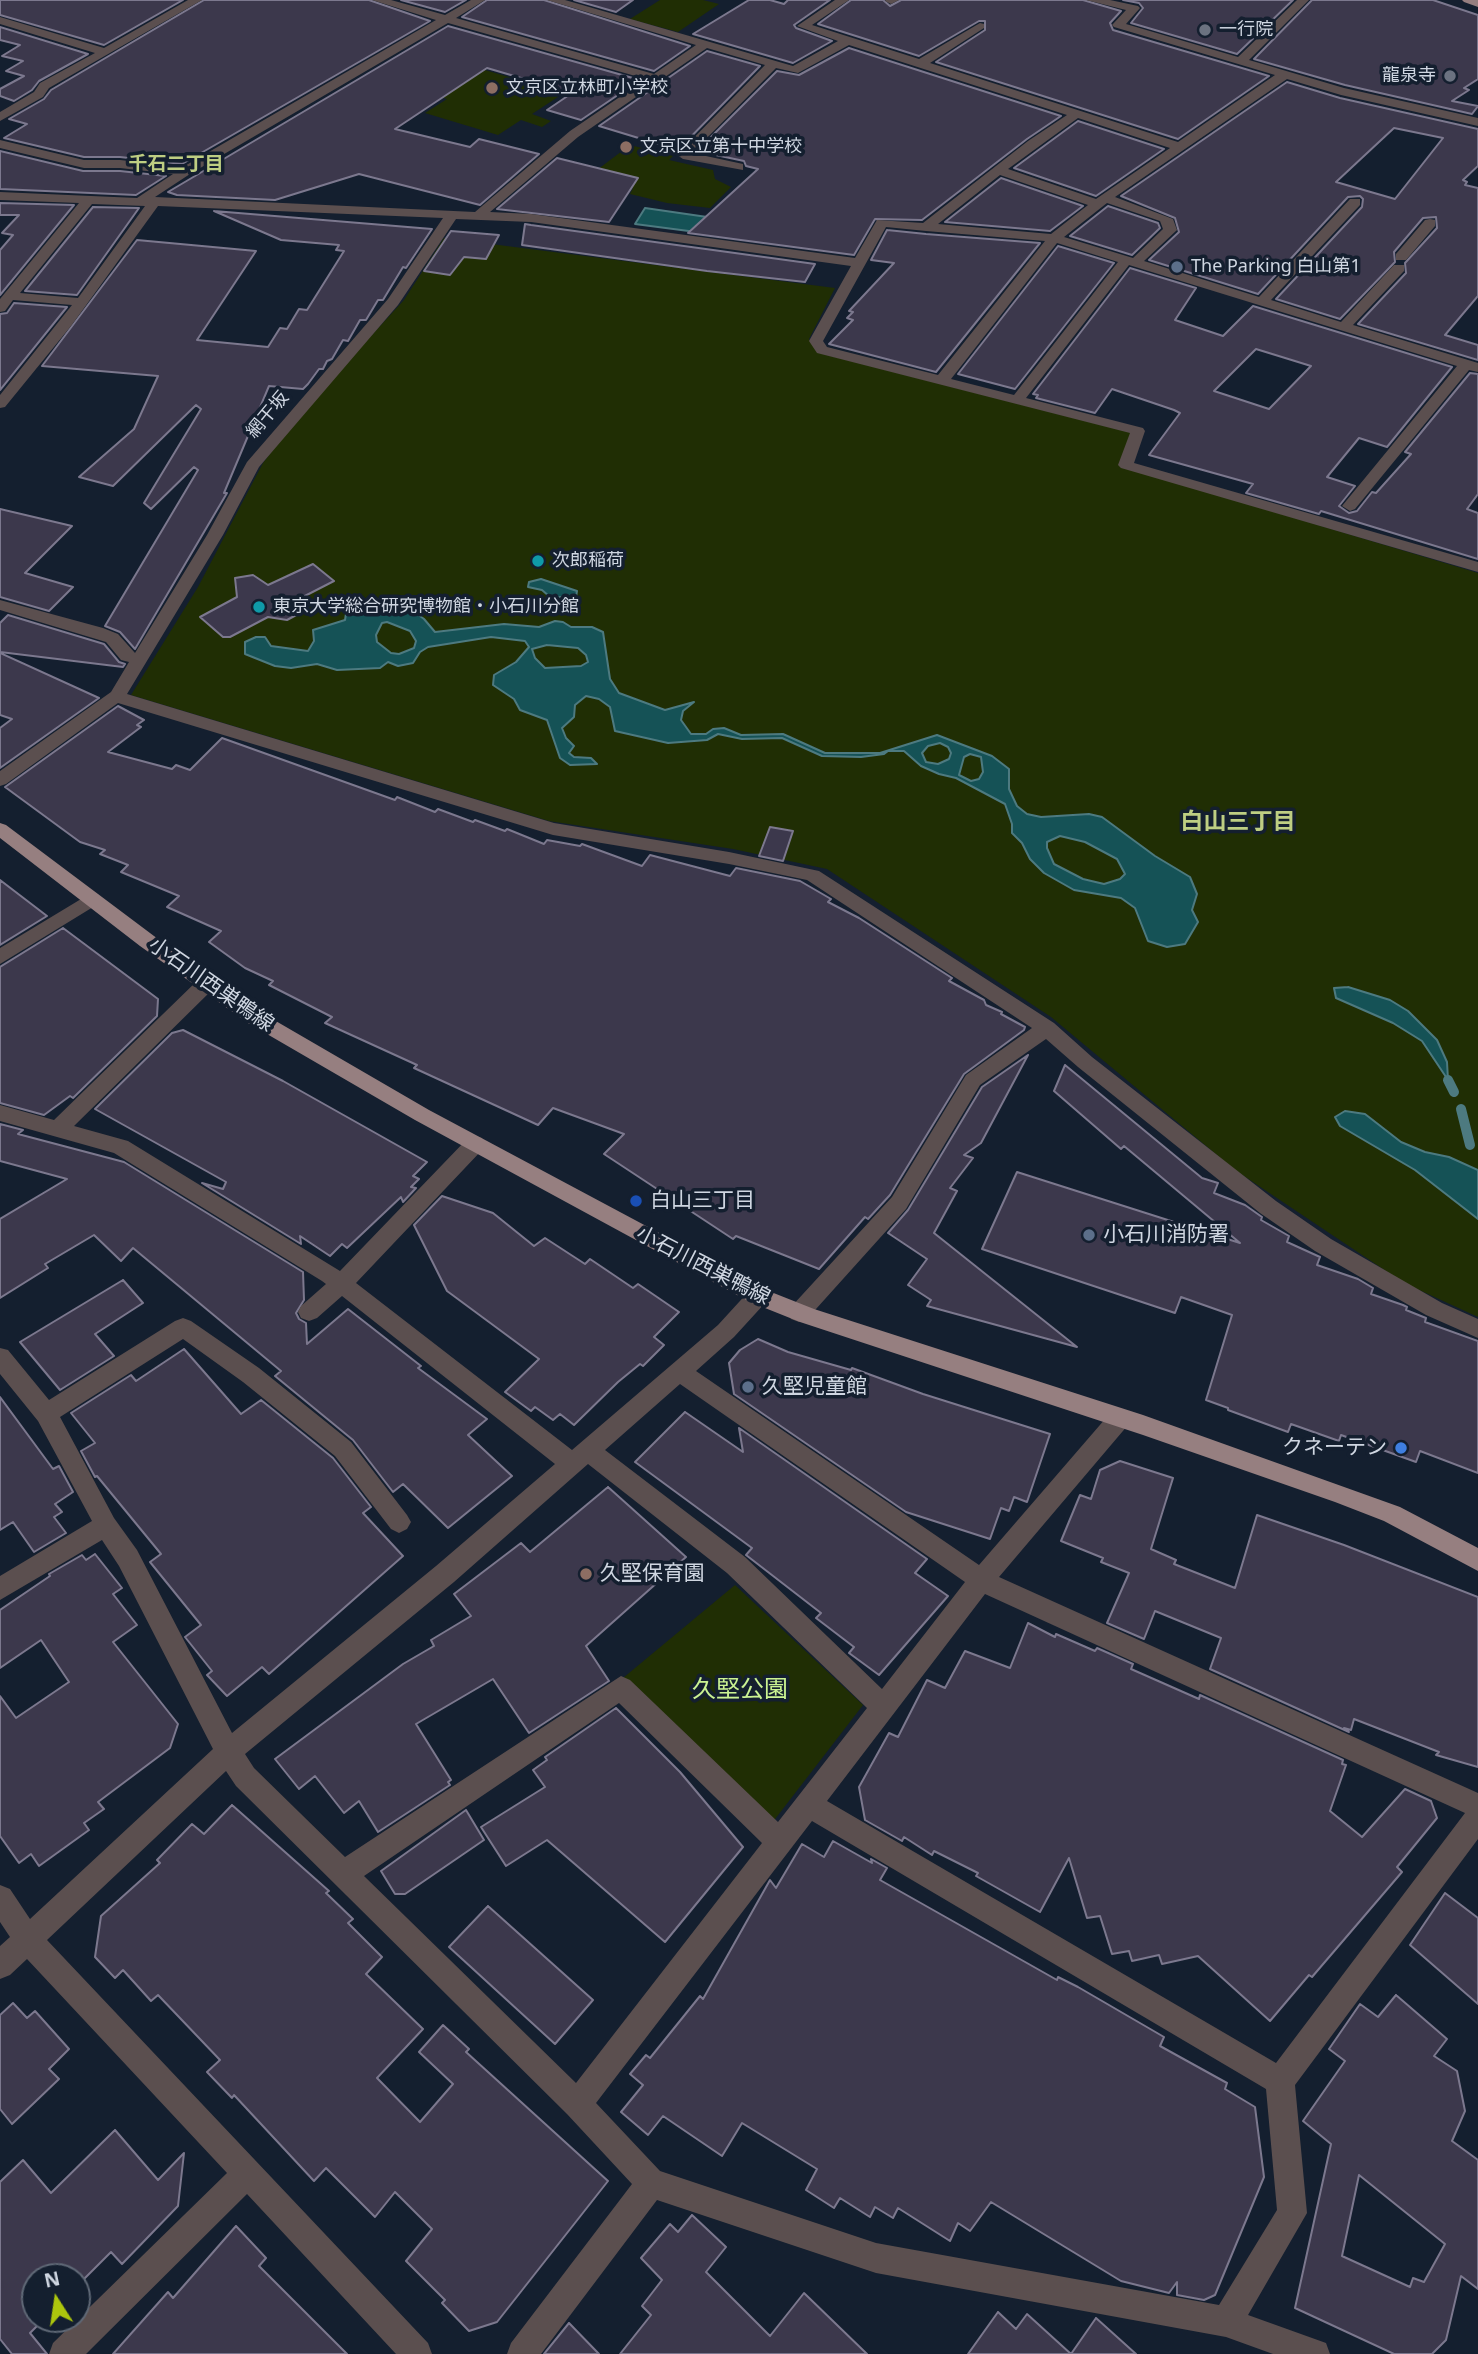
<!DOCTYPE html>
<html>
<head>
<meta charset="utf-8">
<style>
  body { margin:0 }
  #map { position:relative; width:1478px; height:2354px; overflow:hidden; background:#141f2f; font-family:"Noto Sans",sans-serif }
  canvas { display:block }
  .north { position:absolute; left:21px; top:2263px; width:70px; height:70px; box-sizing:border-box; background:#141f2f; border:2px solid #5f6876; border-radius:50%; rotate:348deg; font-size:19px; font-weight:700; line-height:28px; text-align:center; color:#cfd6e1 }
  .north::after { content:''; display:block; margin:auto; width:24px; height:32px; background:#adc60d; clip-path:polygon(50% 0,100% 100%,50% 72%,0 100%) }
</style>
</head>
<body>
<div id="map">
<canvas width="1478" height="2354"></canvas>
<div class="north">N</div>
</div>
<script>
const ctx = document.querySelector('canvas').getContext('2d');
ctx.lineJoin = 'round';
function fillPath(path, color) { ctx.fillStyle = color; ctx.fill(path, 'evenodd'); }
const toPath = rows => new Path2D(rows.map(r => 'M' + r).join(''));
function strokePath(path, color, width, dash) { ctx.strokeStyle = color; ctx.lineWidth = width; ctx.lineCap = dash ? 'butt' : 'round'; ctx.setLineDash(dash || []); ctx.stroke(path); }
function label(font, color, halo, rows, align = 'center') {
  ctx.font = font + ' "Noto Sans","Noto Sans JP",sans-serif'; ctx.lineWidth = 7; ctx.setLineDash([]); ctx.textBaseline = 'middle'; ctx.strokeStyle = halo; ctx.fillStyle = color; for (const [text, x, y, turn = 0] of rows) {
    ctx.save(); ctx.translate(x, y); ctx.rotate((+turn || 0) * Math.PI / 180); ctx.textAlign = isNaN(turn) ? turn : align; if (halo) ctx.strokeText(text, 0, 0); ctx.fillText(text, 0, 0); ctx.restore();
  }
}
fillPath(toPath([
  [660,0,703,0,719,4,678,32,630,19],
  [447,59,564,93,532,114,551,121,542,127,521,120,498,135,425,113,447,99,404,86],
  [630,145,673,156,669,160,713,170,715,179,731,187,710,208,667,203,630,194,633,188,589,176],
  [444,238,835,288,809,339,819,353,1132,433,1121,466,1478,573,1478,1317,1404,1283,1235,1170,1051,1017,827,869,733,849,549,821,131,695,198,587,263,463,303,410,404,300],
  [735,1585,863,1705,772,1823,623,1678]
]), '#202e04');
const water = toPath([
  [645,208,714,218,704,233,635,224,645,208],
  [541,579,577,591,576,597,550,597,542,590,528,587,529,582,541,579],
  [377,599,401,602,424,619,435,632,504,624,539,627,555,621,563,622,571,627,592,627,603,632,610,679,619,693,665,710,694,702,683,711,681,720,691,734,706,734,713,729,724,728,741,735,783,734,825,753,880,753,937,735,992,756,1009,769,1009,789,1017,806,1027,814,1041,817,1089,814,1102,817,1155,856,1190,877,1197,894,1192,910,1198,922,1185,944,1167,947,1148,941,1135,908,1121,898,1074,890,1044,873,1030,859,1022,843,1012,833,1012,824,1005,804,956,778,939,774,921,766,904,751,888,751,884,754,861,757,822,756,782,738,742,739,718,734,707,740,668,743,615,731,610,707,599,699,586,696,575,705,574,717,562,728,566,738,574,746,569,753,574,757,591,758,597,764,570,765,560,758,547,720,520,710,514,699,493,685,494,675,516,662,529,647,525,641,491,637,428,647,420,652,413,663,398,666,388,662,380,668,337,670,317,664,291,668,275,666,245,654,245,642,256,637,265,637,271,646,308,651,314,641,313,630,345,620,348,601,377,599],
  [387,622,410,631,416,641,414,648,399,654,391,653,377,642,376,635,382,623,387,622],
  [547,645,578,648,586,655,588,662,581,666,545,668,535,658,532,649,547,645],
  [940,743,948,747,951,753,949,759,938,764,926,762,922,753,928,746,940,743],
  [970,754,981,757,983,772,979,779,971,781,959,775,964,757,970,754],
  [1060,836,1085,842,1117,859,1125,874,1120,879,1104,884,1083,879,1054,864,1047,848,1047,842,1060,836],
  [1348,987,1390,1000,1408,1011,1437,1040,1447,1062,1448,1080,1422,1041,1393,1023,1336,998,1334,988,1348,987],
  [1345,1111,1365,1114,1401,1142,1425,1152,1449,1157,1478,1170,1478,1219,1415,1170,1340,1126,1335,1117,1345,1111]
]);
fillPath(water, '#155256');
strokePath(water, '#4d7a80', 2);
strokePath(toPath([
  [1448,1080,1454,1092],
  [1461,1109,1470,1145]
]), '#4d7a80', 10);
const building = toPath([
  [0,0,183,0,104,45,0,15,0,0],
  [204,0,369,0,430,21,182,164,120,157,84,157,4,138,27,124,9,119,44,99,51,90,204,0],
  [401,0,466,0,445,12,401,0],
  [487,0,544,0,690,46,654,71,462,17,487,0],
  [574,0,633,0,616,12,574,0],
  [749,0,770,0,784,4,788,0,830,0,794,25,796,28,832,41,793,63,693,34,749,0],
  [851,0,883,0,890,6,901,0,1083,0,1121,11,1110,23,1113,30,1269,76,1178,139,936,62,985,30,985,21,979,21,919,56,818,24,851,0],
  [1123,0,1293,0,1237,54,1131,23,1143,8,1139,3,1123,0],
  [1312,0,1433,0,1478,15,1478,79,1464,88,1469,90,1452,101,1478,106,1472,114,1345,85,1254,59,1312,0],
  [448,26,640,80,581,120,547,110,572,93,487,68,395,129,470,147,479,139,539,154,480,205,359,174,275,200,177,195,168,192,448,26],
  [0,27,88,54,39,81,32,90,14,101,0,96,0,89,24,76,6,71,23,61,2,56,20,45,0,40,0,27],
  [849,48,1061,116,1027,139,922,220,875,219,854,255,688,233,758,169,746,166,744,161,697,151,777,71,799,75,849,48],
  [707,51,760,66,678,150,599,126,707,51],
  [1287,82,1340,98,1478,129,1478,166,1463,180,1467,182,1465,185,1478,188,1478,296,1445,335,1478,345,1478,360,1358,324,1406,273,1405,263,1437,228,1436,217,1423,218,1394,252,1395,262,1340,319,1276,299,1362,207,1363,199,1360,196,1348,197,1258,294,1149,260,1179,232,1175,218,1121,196,1287,82],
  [1394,128,1443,138,1395,199,1336,182,1394,128],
  [1078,121,1164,149,1096,196,1014,168,1078,121],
  [0,151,83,171,120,171,166,176,136,195,0,189,0,151],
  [557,158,638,178,609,222,497,209,557,158],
  [1001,178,1083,206,1050,231,945,222,1001,178],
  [0,203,74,205,0,295,0,250,13,235,2,233,19,215,0,215,0,203],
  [1108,206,1158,223,1160,228,1132,255,1070,236,1108,206],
  [93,207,139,208,77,295,25,291,93,207],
  [214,211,432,229,406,268,403,267,383,300,378,300,366,320,360,320,348,341,343,340,332,359,327,361,323,369,319,369,308,384,303,389,269,386,224,493,227,493,135,649,120,632,105,626,198,470,194,467,151,509,144,503,201,409,196,405,113,486,79,477,134,429,158,376,42,366,137,240,256,251,197,340,268,347,280,328,287,329,299,309,307,310,344,251,336,250,339,245,281,240,214,211],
  [525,224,531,225,815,264,805,282,707,271,522,245,525,224],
  [887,230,926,234,1040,243,936,372,829,344,853,320,847,318,853,312,849,311,894,263,871,260,887,230],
  [451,231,499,235,486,259,464,257,450,275,424,271,451,231],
  [1058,246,1114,263,1015,389,958,374,1058,246],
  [1130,268,1196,288,1175,320,1223,336,1253,306,1452,367,1387,447,1359,438,1327,477,1355,486,1339,506,1349,513,1357,511,1372,492,1376,493,1411,454,1405,452,1470,373,1478,374,1478,494,1467,509,1478,513,1478,559,1321,511,1319,514,1246,493,1253,484,1149,455,1180,413,1174,410,1112,389,1095,413,1036,398,1038,395,1033,394,1130,268],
  [1256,349,1311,366,1269,409,1214,391,1256,349],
  [14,303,67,307,0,390,0,314,7,313,14,303],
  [0,509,72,526,25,573,73,587,49,611,0,597,0,509],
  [313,564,334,581,297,600,300,613,287,620,268,617,230,637,223,637,200,617,237,597,235,578,253,575,268,585,313,564],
  [8,615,104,644,119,662,125,664,123,667,0,652,0,623,8,615],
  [0,653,99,698,0,768,0,728,12,719,0,715,0,653],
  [118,706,144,720,137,725,141,727,108,752,172,769,176,765,190,770,222,738,395,800,397,797,435,812,438,809,473,822,475,820,505,831,507,829,544,844,547,840,580,846,582,844,642,866,650,855,730,876,736,868,800,881,831,899,828,902,859,918,952,978,949,981,984,1000,986,1005,1002,1012,1001,1014,1025,1027,1024,1030,964,1074,890,1195,868,1219,865,1217,819,1269,736,1236,733,1239,604,1154,624,1134,553,1108,538,1125,414,1068,417,1065,325,1023,332,1017,269,985,273,981,245,968,209,942,221,931,167,907,179,896,121,872,128,865,100,854,105,850,80,842,5,787,118,706],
  [770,827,793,831,783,861,759,856,770,827],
  [0,880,47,916,0,945,0,880],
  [63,928,158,999,157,1016,73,1098,70,1096,44,1115,0,1103,0,967,63,928],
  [183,1030,283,1081,427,1162,413,1176,419,1179,411,1187,416,1188,403,1202,401,1197,347,1248,342,1244,330,1256,300,1236,301,1244,202,1183,223,1189,226,1182,95,1109,172,1033,183,1030],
  [1028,1055,981,1143,964,1155,973,1158,950,1188,957,1191,934,1233,1077,1347,927,1306,931,1300,908,1285,927,1259,888,1233,908,1210,982,1087,1028,1055],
  [1065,1065,1202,1178,1218,1183,1214,1193,1245,1205,1262,1217,1261,1220,1289,1236,1287,1242,1320,1257,1317,1265,1358,1279,1373,1288,1371,1294,1403,1305,1407,1307,1406,1310,1426,1318,1425,1322,1478,1341,1478,1473,1420,1451,1416,1462,1341,1435,1339,1441,1291,1424,1288,1432,1228,1410,1228,1408,1206,1400,1232,1315,1181,1297,1175,1313,982,1249,1017,1172,1240,1243,1124,1146,1121,1149,1054,1091,1065,1065],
  [0,1124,23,1130,18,1134,124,1162,303,1272,304,1300,296,1313,299,1319,306,1323,307,1344,348,1309,421,1366,418,1368,487,1419,468,1435,512,1476,448,1528,403,1484,393,1492,353,1440,275,1376,281,1371,133,1248,121,1261,94,1235,45,1264,48,1268,0,1298,0,1219,67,1179,0,1161,0,1124],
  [442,1196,493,1213,534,1246,545,1238,585,1264,590,1259,633,1288,638,1284,679,1312,654,1337,664,1345,643,1366,640,1364,618,1382,574,1425,560,1414,553,1420,535,1407,531,1411,505,1392,539,1359,447,1291,414,1225,442,1196],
  [123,1280,143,1303,95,1334,114,1356,60,1390,20,1342,123,1280],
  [758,1339,788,1352,851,1370,852,1368,923,1394,1050,1434,1027,1502,1014,1497,1009,1511,1001,1508,990,1539,906,1512,734,1394,729,1363,740,1350,758,1339],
  [184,1349,241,1414,261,1400,333,1458,371,1507,363,1513,403,1556,269,1674,262,1667,227,1696,207,1675,212,1671,185,1637,201,1625,150,1562,161,1554,97,1476,95,1477,81,1451,95,1443,71,1413,131,1375,136,1381,184,1349],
  [0,1397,53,1469,59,1466,73,1492,55,1504,62,1512,54,1517,66,1533,34,1552,13,1522,0,1530,0,1397],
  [685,1412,743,1452,739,1428,927,1559,915,1573,948,1596,879,1675,849,1653,854,1647,816,1618,821,1613,746,1555,752,1548,635,1462,685,1412],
  [1120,1461,1173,1478,1151,1549,1176,1560,1174,1564,1235,1588,1257,1515,1344,1545,1478,1597,1478,1767,1436,1755,1439,1752,1354,1719,1351,1730,1344,1728,1349,1732,1210,1669,1221,1638,1155,1611,1144,1639,1107,1623,1129,1573,1101,1562,1103,1558,1061,1541,1080,1495,1091,1499,1100,1470,1120,1461],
  [608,1487,686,1557,586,1646,609,1681,529,1733,493,1679,416,1724,451,1780,448,1782,450,1785,378,1832,359,1801,344,1813,315,1776,299,1789,275,1759,403,1664,434,1646,431,1640,471,1616,454,1594,521,1543,530,1552,608,1487],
  [95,1554,122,1588,113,1594,137,1625,113,1642,178,1724,170,1748,98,1802,104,1809,84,1823,89,1830,39,1866,31,1854,19,1863,0,1836,0,1696,16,1718,69,1682,41,1640,0,1668,0,1610,50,1576,49,1574,82,1555,86,1560,95,1554],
  [1028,1623,1055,1637,1056,1634,1095,1651,1097,1648,1133,1664,1131,1669,1199,1699,1200,1695,1343,1760,1342,1764,1346,1765,1330,1811,1362,1837,1405,1789,1431,1801,1437,1818,1397,1867,1402,1872,1312,1977,1309,1975,1270,2021,1198,1956,1162,1964,1159,1955,1132,1961,1129,1951,1112,1954,1100,1916,1087,1918,1069,1858,1040,1912,976,1876,978,1873,934,1851,932,1855,904,1837,902,1841,865,1820,859,1787,889,1733,898,1737,927,1680,945,1688,965,1651,1010,1668,1028,1623],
  [616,1708,680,1772,743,1847,665,1942,547,1840,506,1866,481,1827,545,1787,533,1770,547,1760,545,1757,616,1708],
  [232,1805,329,1891,326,1893,353,1919,348,1923,382,1957,366,1974,423,2029,377,2078,420,2122,453,2084,419,2052,443,2025,469,2049,466,2052,608,2181,497,2322,469,2331,442,2303,445,2300,406,2261,432,2229,395,2192,375,2217,326,2168,314,2181,234,2095,232,2098,207,2072,220,2060,158,1995,151,2001,123,1970,115,1978,95,1957,101,1916,160,1863,157,1860,192,1824,204,1834,232,1805],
  [466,1810,484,1840,405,1894,395,1894,381,1871,466,1810],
  [833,1841,872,1863,871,1859,887,1868,880,1880,1057,1980,1058,1977,1078,1987,1164,2037,1160,2046,1227,2083,1225,2089,1255,2107,1264,2177,1215,2295,1204,2300,1177,2295,1177,2282,1169,2293,1121,2281,991,2202,970,2231,958,2223,950,2241,898,2208,893,2218,875,2207,870,2217,840,2198,834,2208,806,2190,817,2169,742,2123,722,2156,663,2116,648,2135,621,2112,643,2085,630,2074,646,2055,650,2058,700,1996,703,1999,770,1880,776,1888,802,1844,824,1857,833,1841],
  [1445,1893,1478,1918,1478,2004,1410,1945,1445,1893],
  [488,1906,593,2000,555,2044,449,1947,488,1906],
  [1396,1995,1447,2039,1434,2056,1457,2071,1465,2111,1452,2141,1478,2160,1478,2289,1461,2276,1446,2340,1432,2354,1394,2354,1295,2308,1331,2144,1303,2121,1345,2061,1329,2049,1360,2004,1378,2017,1396,1995],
  [1359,2175,1445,2244,1424,2282,1413,2278,1410,2287,1342,2256,1359,2175],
  [13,2003,27,2018,35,2011,69,2049,49,2069,59,2079,12,2124,0,2109,0,2015,13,2003],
  [115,2130,158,2180,184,2153,178,2206,122,2264,111,2252,77,2286,77,2277,35,2277,35,2319,44,2319,30,2333,47,2354,12,2354,0,2339,0,2182,23,2160,51,2193,115,2130],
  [692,2215,726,2247,706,2272,770,2336,804,2293,867,2354,620,2354,651,2315,642,2306,662,2280,641,2258,670,2224,678,2232,692,2215],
  [236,2226,266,2258,259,2266,347,2354,113,2354,168,2292,173,2298,236,2226],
  [998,2312,1016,2329,1027,2314,1071,2354,968,2354,998,2312],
  [1096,2318,1136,2354,1071,2354,1096,2318],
  [569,2323,599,2354,544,2354,569,2323]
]);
fillPath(building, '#3c384c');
strokePath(building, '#7c788e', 2);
fillPath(toPath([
  [188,0,202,0,49,88,43,97,0,121,0,112,34,92,40,83,95,53,0,24,0,17,104,48,188,0],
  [372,0,391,0,445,15,471,0,485,0,456,18,654,74,696,45,547,0,565,0,793,66,838,41,797,26,835,0,849,0,812,25,919,59,980,23,984,24,984,28,930,63,1178,142,1275,75,1114,27,1112,25,1126,10,1086,0,1110,0,1138,6,1140,8,1126,24,1238,57,1297,0,1309,0,1249,60,1344,88,1478,118,1478,126,1341,95,1287,79,1115,197,1173,219,1177,230,1144,261,1259,297,1350,199,1360,199,1360,205,1271,300,1341,322,1394,265,1404,265,1404,271,1353,325,1478,363,1478,372,1469,370,1355,509,1350,511,1342,506,1457,366,1129,265,1026,398,1143,428,1145,431,1134,463,1478,562,1478,572,1121,468,1118,465,1130,433,817,353,809,341,851,266,531,222,456,219,398,305,259,467,223,535,127,694,554,823,729,852,819,871,1054,1023,1092,1057,1276,1201,1331,1239,1442,1303,1478,1319,1478,1338,1426,1315,1315,1251,1260,1213,1078,1067,1046,1039,980,1085,906,1209,807,1319,799,1322,791,1319,788,1313,791,1307,892,1197,966,1075,1032,1028,807,880,729,864,553,835,118,703,6,784,0,786,0,771,111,692,129,662,121,660,106,642,0,610,0,600,103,628,118,634,135,653,207,535,247,462,388,299,443,218,158,206,71,326,5,407,0,408,0,395,72,305,13,300,5,311,0,312,0,299,79,203,0,200,0,192,137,198,173,174,120,168,84,168,0,148,0,140,84,160,120,160,183,167,436,20,372,0],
  [448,23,646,79,570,131,475,212,155,197,190,174,448,23],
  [849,45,1067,115,1028,141,923,223,877,220,855,258,531,214,490,212,578,137,707,48,765,65,677,155,683,159,743,170,743,164,692,153,776,68,798,73,849,45],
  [1078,118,1170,148,1096,199,1008,169,1078,118],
  [1000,175,1088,205,1051,234,938,224,1000,175],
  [1107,203,1160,221,1163,229,1133,258,1064,237,1107,203],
  [92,204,145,206,78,298,20,293,92,204],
  [886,227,926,231,1045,241,938,375,827,347,823,341,886,227],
  [1057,243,1118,262,1014,395,951,379,1057,243],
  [899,0,891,4,885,1,886,0,899,0],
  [1430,219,1435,220,1435,226,1406,260,1396,260,1396,254,1425,220,1430,219],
  [91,893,98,894,100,899,98,904,0,964,0,948,91,893],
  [206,977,213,979,216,984,213,989,74,1126,128,1141,340,1271,468,1138,475,1136,482,1138,485,1144,482,1150,356,1283,572,1450,718,1325,750,1290,758,1287,766,1290,769,1296,766,1302,734,1337,696,1371,979,1565,1112,1411,1120,1408,1128,1411,1131,1418,1128,1425,999,1577,1478,1793,1478,1839,1295,2085,1307,2213,1248,2315,1326,2343,1330,2354,1273,2354,1226,2337,876,2273,657,2200,541,2354,507,2354,511,2343,632,2184,567,2114,236,1786,226,1771,47,1940,428,2343,432,2354,396,2354,247,2194,86,2354,49,2354,53,2343,227,2173,27,1959,10,1975,0,1979,0,1946,10,1937,0,1922,0,1885,10,1889,30,1919,213,1749,119,1566,102,1540,0,1600,0,1576,92,1521,38,1421,0,1374,0,1348,8,1350,49,1400,175,1321,183,1318,191,1321,259,1368,351,1442,407,1515,411,1522,407,1529,399,1533,391,1529,335,1456,243,1382,183,1339,60,1417,114,1518,137,1550,232,1733,436,1566,555,1464,342,1296,317,1318,309,1321,301,1318,298,1312,301,1306,326,1284,322,1281,114,1153,0,1121,0,1105,54,1120,199,979,206,977],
  [680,1384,965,1582,882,1689,745,1557,605,1450,680,1384],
  [588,1464,727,1573,867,1708,778,1822,630,1680,621,1676,345,1857,254,1768,245,1754,454,1582,588,1464],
  [985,1594,1465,1813,1276,2063,827,1801,985,1594],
  [619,1703,762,1843,576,2083,364,1876,619,1703],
  [812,1821,1266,2089,1277,2210,1219,2305,876,2243,660,2171,596,2103,812,1821]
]), '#5b4f4f');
fillPath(toPath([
  [1462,0,1478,0,1478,7,1464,2,1462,0],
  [0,823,6,825,154,936,262,1013,429,1110,766,1290,814,1309,1143,1415,1400,1507,1478,1548,1478,1571,1384,1521,1335,1502,1143,1435,800,1322,750,1302,415,1120,248,1023,140,946,0,838,0,823]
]), '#967f80');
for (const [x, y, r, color] of [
  [1205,30,7,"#6b7280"],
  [1450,76,7,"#6b7280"],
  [492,88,7,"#8d6e63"],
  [626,147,7,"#8d6e63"],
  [1177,267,7,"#5c6f8a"],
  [538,561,7,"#0f9aa8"],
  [259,607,7,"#0f9aa8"],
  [636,1201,7,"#1a4fb4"],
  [1089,1235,7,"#5c6f8a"],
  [748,1387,7,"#5c6f8a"],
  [1401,1448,7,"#3f7fe0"],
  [586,1574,7,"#8d6e63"]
]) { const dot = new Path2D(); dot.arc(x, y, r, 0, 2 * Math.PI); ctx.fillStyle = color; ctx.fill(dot); strokePath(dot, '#141f2f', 2.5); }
label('18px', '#cfd6e1', '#141f2f', [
  ["一行院",1219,30],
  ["龍泉寺",1436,76,"right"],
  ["文京区立林町小学校",506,88],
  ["文京区立第十中学校",640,147],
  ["The Parking 白山第1",1191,267],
  ["次郎稲荷",552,561],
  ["東京大学総合研究博物館・小石川分館",273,607]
], 'left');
label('18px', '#cfd6e1', '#141f2f', [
  ["網干坂",268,415,-50]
]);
label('bold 19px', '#bece82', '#141f2f', [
  ["千石二丁目",176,165]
]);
label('21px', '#cfd6e1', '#141f2f', [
  ["小石川西巣鴨線",211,985,35],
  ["小石川西巣鴨線",703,1266,27]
]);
label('21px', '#cfd6e1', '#141f2f', [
  ["白山三丁目",650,1201],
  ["小石川消防署",1103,1235],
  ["久堅児童館",762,1387],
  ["クネーテン",1387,1448,"right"],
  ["久堅保育園",600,1574]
], 'left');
label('bold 23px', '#bece82', '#141f2f', [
  ["白山三丁目",1238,822]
]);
label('24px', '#cbf392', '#141f2f', [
  ["久堅公園",740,1690]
]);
</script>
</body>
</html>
